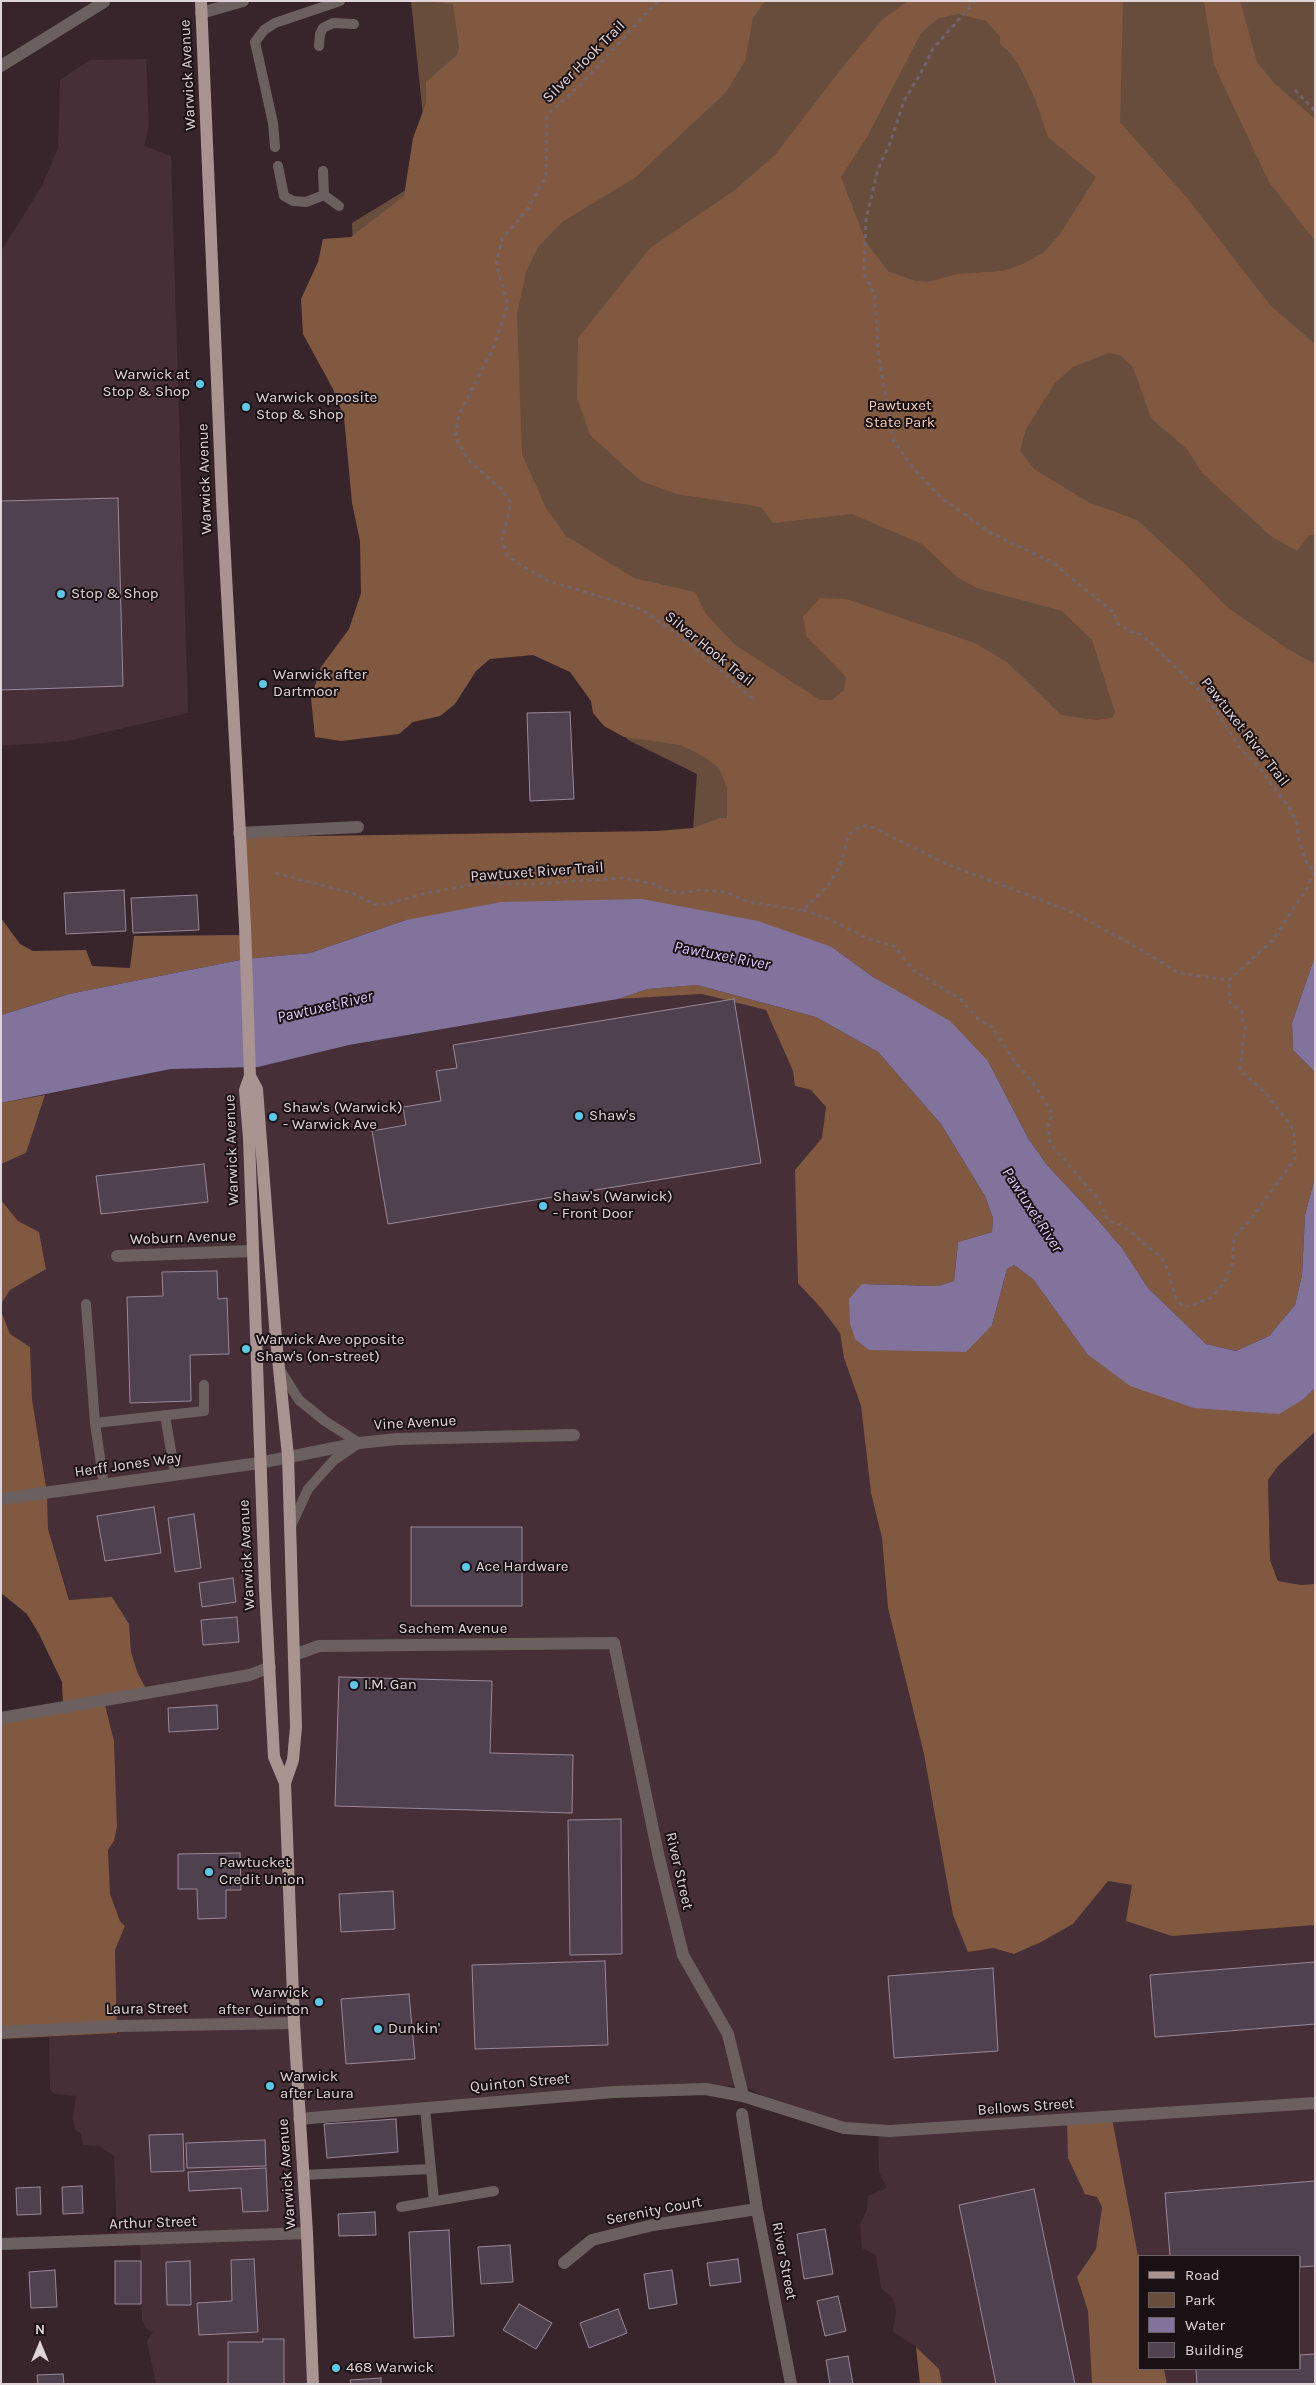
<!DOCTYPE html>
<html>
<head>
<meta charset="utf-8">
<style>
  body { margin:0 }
  #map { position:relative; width:1316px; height:2385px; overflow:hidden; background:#38252c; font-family:Karla,sans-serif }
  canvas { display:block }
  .frame { position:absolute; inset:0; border:2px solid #e1d4d8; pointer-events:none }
  .legend { position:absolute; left:1138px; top:2255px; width:162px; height:115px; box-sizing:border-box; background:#1a1114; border:1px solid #6a5f62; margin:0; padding:6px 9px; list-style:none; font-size:15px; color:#e1d4d8 }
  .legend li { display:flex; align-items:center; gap:10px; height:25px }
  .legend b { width:25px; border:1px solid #6a5f62 }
  .north { position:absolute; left:15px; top:2320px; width:50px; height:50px; -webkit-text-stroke:4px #1a1114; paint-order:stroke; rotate:0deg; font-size:14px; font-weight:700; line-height:20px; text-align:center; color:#e1d4d8 }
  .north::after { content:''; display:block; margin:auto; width:18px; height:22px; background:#e1d4d8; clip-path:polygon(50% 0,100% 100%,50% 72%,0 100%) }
</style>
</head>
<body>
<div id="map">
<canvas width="1316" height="2385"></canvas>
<div class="frame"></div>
<ul class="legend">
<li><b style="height:6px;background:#a99492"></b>Road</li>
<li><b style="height:14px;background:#684d3d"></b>Park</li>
<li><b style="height:14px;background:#82739c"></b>Water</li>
<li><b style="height:14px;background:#50414f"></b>Building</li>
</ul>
<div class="north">N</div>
</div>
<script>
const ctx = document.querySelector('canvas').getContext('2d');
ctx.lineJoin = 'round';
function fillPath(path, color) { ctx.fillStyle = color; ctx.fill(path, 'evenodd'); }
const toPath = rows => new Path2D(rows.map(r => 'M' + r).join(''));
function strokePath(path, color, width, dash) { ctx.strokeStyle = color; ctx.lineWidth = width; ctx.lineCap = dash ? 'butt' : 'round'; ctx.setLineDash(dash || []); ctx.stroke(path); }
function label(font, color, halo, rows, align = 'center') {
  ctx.font = font + ' Karla,sans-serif'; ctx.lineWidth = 4; ctx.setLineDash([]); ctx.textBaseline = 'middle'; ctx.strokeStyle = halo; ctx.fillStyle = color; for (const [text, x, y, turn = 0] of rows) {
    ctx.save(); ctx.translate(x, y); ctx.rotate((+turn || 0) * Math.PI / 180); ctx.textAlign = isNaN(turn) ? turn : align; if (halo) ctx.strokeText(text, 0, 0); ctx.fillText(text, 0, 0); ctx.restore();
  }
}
fillPath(toPath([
  [146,59,149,125,144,146,171,156,188,713,68,741,1,746,1,251,42,186,58,148,60,80,90,60],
  [702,994,766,1010,793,1071,795,1086,811,1090,826,1107,823,1138,795,1170,821,1308,840,1333,844,1358,861,1406,871,1493,882,1538,888,1608,924,1754,993,1948,1014,1954,1073,1924,1108,1881,1133,1885,1172,1936,1315,1925,1315,2384,1167,2384,1164,2369,1300,2369,1300,2256,1140,2256,1140,2267,1097,2197,1102,2207,1096,2249,1077,2277,1088,2311,1092,2384,942,2384,939,2369,916,2347,893,2332,896,2311,893,2299,881,2288,876,2255,862,2248,860,2224,867,2210,868,2196,887,2188,879,2172,878,2131,794,2110,741,2085,607,2090,301,2119,314,2384,156,2384,147,2341,153,2332,146,2328,142,2321,140,2241,117,2239,114,2156,99,2146,83,2145,81,2133,75,2130,73,2118,76,2096,55,2094,50,2090,49,2037,117,2032,115,1950,125,1926,120,1921,110,1894,108,1850,114,1841,117,1827,114,1741,104,1701,147,1690,138,1674,131,1652,129,1625,70,1601,48,1529,47,1493,32,1399,30,1347,10,1334,1,1311,1,1304,10,1290,46,1268,39,1232,18,1221,1,1200,1,1164,26,1153,45,1095,171,1069,258,1067,349,1045,618,999],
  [1315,1432,1315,1584,1301,1585,1279,1581,1270,1560,1268,1480,1278,1466]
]), '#472f38');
fillPath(toPath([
  [411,1,1315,1,1315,957,687,915,697,774,628,740,562,656,371,589,352,223,414,185,427,154]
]), '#684d3d');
fillPath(toPath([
  [427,1,765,1,753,18,745,61,726,92,636,177,562,222,538,247,526,272,517,314,522,454,546,508,566,536,634,578,695,592,706,614,734,644,820,700,832,700,844,690,846,677,807,637,803,617,820,598,846,599,975,643,1007,662,1061,715,1096,720,1112,718,1115,712,1092,640,1062,611,977,588,958,578,922,544,852,514,773,523,761,507,677,494,641,481,590,435,577,398,578,338,650,248,735,190,775,155,845,64,883,19,908,1,1123,1,1120,122,1188,199,1270,305,1315,344,1315,535,1309,535,1297,551,1271,536,1202,473,1188,450,1151,418,1133,367,1120,355,1108,353,1073,367,1055,383,1026,429,1020,451,1034,469,1088,502,1137,520,1187,566,1228,608,1288,649,1315,664,1315,956,1292,1023,1293,1050,1313,1070,1315,1075,1315,1177,1305,1215,1302,1275,1295,1305,1269,1336,1236,1351,1206,1344,1148,1288,1122,1248,1091,1212,1047,1165,1028,1138,988,1061,832,947,406,920,310,953,245,959,69,994,1,1015,1,918,20,944,33,951,86,950,92,966,130,968,134,936,243,935,243,837,657,831,693,828,720,818,727,818,727,787,719,768,703,756,681,745,624,737,604,726,593,713,591,701,570,672,533,655,490,659,476,671,455,704,440,716,413,722,399,734,341,741,315,737,311,698,321,667,349,629,361,593,360,541,352,503,344,417,333,389,303,334,301,299,318,262,323,239,351,237,404,196,413,138,426,103,426,82,457,55,459,47,453,4],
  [959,14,986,21,1000,37,1000,44,1010,53,1021,69,1035,99,1048,137,1096,177,1060,234,1043,253,1023,264,1003,271,958,274,928,282,916,281,889,272,866,242,841,177,867,137,921,33,939,18],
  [1204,1,1240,1,1257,62,1274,83,1315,119,1315,241,1269,182,1214,65],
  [697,985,816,1017,878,1052,941,1124,985,1196,993,1218,992,1232,958,1242,954,1281,938,1286,861,1284,992,1325,1007,1269,1014,1265,1033,1279,1087,1354,1304,1399,1315,1388,1315,1432,1278,1466,1268,1480,1270,1560,1278,1581,1301,1585,1315,1584,1315,1925,1172,1936,1126,1921,1132,1885,1108,1881,1073,1924,1041,1942,1014,1954,993,1948,968,1952,953,1915,924,1754,888,1608,882,1538,871,1493,861,1406,844,1358,840,1333,821,1308,798,1283,795,1170,822,1138,826,1107,811,1090,795,1086,793,1071,766,1010,702,994,618,999,648,989],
  [45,1095,26,1153,1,1164,1,1103],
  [1,1200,18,1221,39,1232,46,1269,10,1290,1,1304],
  [1,1311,10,1334,30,1347,32,1399,47,1493,48,1529,69,1600,112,1597,129,1624,131,1652,138,1674,147,1690,104,1701,114,1741,117,1827,114,1841,108,1850,110,1894,120,1921,125,1926,115,1950,117,2033,1,2039,1,1716,63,1703,62,1682,39,1634,27,1614,1,1593],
  [1112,2118,1140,2267,1140,2369,1164,2369,1167,2384,1092,2384,1088,2311,1077,2277,1096,2249,1102,2207,1097,2197,1085,2194,1068,2158,1067,2120],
  [916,2347,939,2369,942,2384,920,2384]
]), '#815941');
fillPath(toPath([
  [642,899,758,921,832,947,873,977,950,1021,988,1061,1028,1138,1047,1165,1091,1212,1122,1248,1148,1288,1206,1344,1236,1351,1269,1336,1295,1305,1302,1275,1305,1215,1315,1177,1315,1388,1304,1399,1279,1414,1194,1408,1130,1386,1087,1354,1033,1279,1014,1265,1007,1269,992,1325,966,1352,869,1350,855,1339,850,1323,849,1299,862,1284,938,1286,954,1281,958,1242,992,1232,993,1218,985,1196,941,1124,878,1052,816,1017,697,985,648,989,618,999,349,1045,258,1067,171,1069,1,1103,1,1015,69,994,245,959,310,953,406,920,501,902],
  [1315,956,1315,1075,1313,1070,1293,1050,1292,1023]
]), '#82739c');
const building = toPath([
  [118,498,123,686,1,690,1,501,118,498],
  [570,712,574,799,530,801,527,713,570,712],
  [124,890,126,931,66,934,64,893,124,890],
  [197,895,199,930,133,933,131,898,197,895],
  [734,999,761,1163,388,1224,372,1131,406,1125,403,1107,441,1101,436,1071,457,1068,453,1045,734,999],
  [204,1164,208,1202,101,1214,96,1176,204,1164],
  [217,1271,218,1299,227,1298,229,1354,190,1355,191,1401,130,1403,127,1297,163,1296,162,1272,217,1271],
  [154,1507,161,1553,105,1561,97,1516,154,1507],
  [194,1514,201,1568,175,1572,168,1518,194,1514],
  [411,1527,522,1527,522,1606,411,1606,411,1527],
  [233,1578,236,1602,202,1607,199,1583,233,1578],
  [237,1617,239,1642,203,1645,201,1620,237,1617],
  [339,1677,492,1681,490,1753,573,1755,572,1813,335,1806,339,1677],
  [217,1705,218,1729,169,1732,168,1708,217,1705],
  [621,1819,622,1954,570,1955,568,1820,621,1819],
  [240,1853,241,1890,226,1890,226,1918,198,1919,197,1889,178,1889,178,1854,240,1853],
  [393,1891,395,1929,341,1932,339,1894,393,1891],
  [605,1961,608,2045,475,2049,472,1965,605,1961],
  [1315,1962,1315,2024,1155,2037,1150,1975,1315,1962],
  [993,1968,998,2051,894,2058,888,1976,993,1968],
  [409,1994,415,2059,346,2064,341,1999,409,1994],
  [396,2119,398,2152,327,2158,324,2124,396,2119],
  [183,2134,184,2171,151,2172,149,2135,183,2134],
  [265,2140,266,2166,187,2168,186,2143,265,2140],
  [266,2168,268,2211,243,2212,241,2188,189,2191,188,2172,266,2168],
  [1315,2181,1315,2266,1300,2267,1300,2256,1170,2256,1165,2193,1315,2181],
  [82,2186,83,2213,63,2214,62,2187,82,2186],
  [40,2187,41,2214,17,2215,16,2188,40,2187],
  [1034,2189,1075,2384,996,2384,959,2205,1034,2189],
  [375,2212,376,2235,339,2236,338,2214,375,2212],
  [825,2229,833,2274,804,2279,797,2234,825,2229],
  [449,2230,454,2336,414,2338,409,2232,449,2230],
  [510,2245,513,2282,481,2284,478,2247,510,2245],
  [254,2259,258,2332,199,2335,197,2303,232,2301,231,2260,254,2259],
  [738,2259,741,2282,710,2286,707,2263,738,2259],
  [115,2261,141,2261,141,2304,115,2304,115,2261],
  [190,2261,191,2305,167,2305,166,2262,190,2261],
  [55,2270,57,2307,31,2308,29,2272,55,2270],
  [672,2270,677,2304,649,2309,644,2274,672,2270],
  [838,2296,846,2331,825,2336,817,2301,838,2296],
  [519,2304,552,2323,536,2349,503,2330,519,2304],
  [618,2309,627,2333,589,2348,580,2323,618,2309],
  [263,2339,284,2339,284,2384,228,2384,228,2342,263,2342,263,2339],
  [1315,2354,1315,2384,1197,2384,1196,2369,1300,2369,1300,2355,1315,2354],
  [848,2356,853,2384,830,2384,826,2360,848,2356],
  [63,2374,64,2384,38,2384,37,2375,63,2374],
  [381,2378,381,2384,351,2384,350,2380,381,2378]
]);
fillPath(building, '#50414f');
strokePath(building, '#998897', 1);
strokePath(toPath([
  [658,1,581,84,547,115,546,177,527,210,502,239,496,264,508,305,492,351,459,414,455,437,470,462,501,489,511,503,502,540,508,557,548,581,641,609,690,644,753,699],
  [1295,90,1315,111],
  [275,873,352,893,374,904,387,904,431,892,484,883,531,884,623,878,654,884,666,890,681,893,699,890,726,892,748,902,803,910,830,883,842,861,848,837,854,830,862,826,870,826,942,862,1072,912,1133,945,1179,973,1229,980,1271,942,1306,890,1315,871,1307,864,1299,842,1297,825,1291,810,1255,762,1244,753,1207,698,1151,643,1140,634,1129,631,1116,622,1114,613,1052,562,991,533,943,499,914,469,893,440,878,352,875,296,864,274,866,220,878,169,890,143,904,101,923,69,932,50,975,1],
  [803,910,829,919,871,940,894,946,912,969,960,999,979,1020,991,1026,1013,1059,1036,1087,1053,1114,1048,1124,1050,1143,1098,1199,1108,1221,1122,1225,1162,1258,1168,1270,1176,1298,1183,1306,1192,1306,1210,1298,1223,1284,1233,1262,1233,1244,1236,1234,1249,1222,1295,1159,1294,1130,1266,1093,1240,1070,1245,1029,1242,1012,1230,1002,1229,980]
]), '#74646a', 3, [4, 4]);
strokePath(toPath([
  [319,46,320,34,323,28,333,23,354,24],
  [275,147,273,123,255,42,264,30,275,23,340,1],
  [278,166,284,196,293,201,306,202,324,195],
  [323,171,324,195],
  [324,195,339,206],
  [86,1304,95,1423,204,1411,204,1385],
  [280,1370,299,1400,325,1421,359,1443,334,1460,308,1489,291,1526],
  [165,1415,175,1475],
  [95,1423,104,1485],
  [425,2108,434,2201],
  [303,2175,431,2169],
  [401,2207,494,2191]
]), '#6b605f', 10);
strokePath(toPath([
  [201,13,243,1],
  [1,66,104,2],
  [239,833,358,827],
  [117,1256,251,1251],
  [1,1499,259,1463,359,1443,397,1439,574,1435],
  [294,1655,319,1646,614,1643,659,1858,683,1955,728,2034,743,2096],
  [1,1718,250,1675,270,1667],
  [1,2032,117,2026,294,2023],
  [742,2114,757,2209,791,2384],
  [299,2119,614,2092,706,2089,743,2096,844,2128,890,2131,1315,2103],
  [1,2244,307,2233],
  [564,2263,592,2240,653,2225,757,2209]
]), '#6b605f', 12);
strokePath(toPath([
  [201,1,222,501,245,926,250,1076,245,1090,249,1138,265,1589,274,1757,285,1783],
  [250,1076,257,1089,276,1339,288,1456,296,1727,293,1760,285,1783,294,2023,307,2233,313,2384]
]), '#a99492', 12);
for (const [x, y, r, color] of [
  [200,384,5,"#5bc8e7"],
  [246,407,5,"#5bc8e7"],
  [61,594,5,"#5bc8e7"],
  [263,684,5,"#5bc8e7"],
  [579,1116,5,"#5bc8e7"],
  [273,1117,5,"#5bc8e7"],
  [543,1206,5,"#5bc8e7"],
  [246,1349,5,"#5bc8e7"],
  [466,1567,5,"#5bc8e7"],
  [354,1685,5,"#5bc8e7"],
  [209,1872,5,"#5bc8e7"],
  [319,2002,5,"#5bc8e7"],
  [378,2029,5,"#5bc8e7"],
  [270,2086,5,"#5bc8e7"],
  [336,2368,5,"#5bc8e7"]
]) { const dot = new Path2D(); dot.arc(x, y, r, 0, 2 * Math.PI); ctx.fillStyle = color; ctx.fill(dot); strokePath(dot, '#1a1114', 2); }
label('15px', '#e1d4d8', '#1a1114', [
  ["Silver Hook Trail",584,62,-45],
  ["Warwick Avenue",188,75,-93],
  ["Warwick Avenue",205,479,-92],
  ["Silver Hook Trail",709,649,39],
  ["Pawtuxet River Trail",1245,732,52],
  ["Pawtuxet River Trail",537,872,-4],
  ["Warwick Avenue",232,1150,-92],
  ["Woburn Avenue",183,1238,-2],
  ["Vine Avenue",415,1423,-3],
  ["Herff Jones Way",128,1465,-8],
  ["Warwick Avenue",247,1555,-93],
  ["Sachem Avenue",453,1629],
  ["River Street",679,1871,77],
  ["Laura Street",147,2009,-1],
  ["Quinton Street",520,2083,-5],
  ["Bellows Street",1026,2107,-4],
  ["Warwick Avenue",287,2174,-94],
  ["Serenity Court",654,2211,-11],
  ["Arthur Street",153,2223,-2],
  ["River Street",784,2261,79]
]);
label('15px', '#e1d4d8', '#1a1114', [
  ["Warwick at",190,375,"right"],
  ["Stop & Shop",190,392,"right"],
  ["Warwick opposite",256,398],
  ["Stop & Shop",256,415],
  ["Stop & Shop",71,594],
  ["Warwick after",273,675],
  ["Dartmoor",273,692],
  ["Shaw's (Warwick)",283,1108],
  ["- Warwick Ave",283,1125],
  ["Shaw's",589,1116],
  ["Shaw's (Warwick)",553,1197],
  ["- Front Door",553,1214],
  ["Warwick Ave opposite",256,1340],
  ["Shaw's (on-street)",256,1357],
  ["Ace Hardware",476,1567],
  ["I.M. Gan",364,1685],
  ["Pawtucket",219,1863],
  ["Credit Union",219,1880],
  ["Warwick",309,1993,"right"],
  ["after Quinton",309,2010,"right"],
  ["Dunkin'",388,2029],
  ["Warwick",280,2077],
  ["after Laura",280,2094],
  ["468 Warwick",346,2368]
], 'left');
label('15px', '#f7ceb7', '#1a1114', [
  ["Pawtuxet",900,406],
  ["State Park",900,423]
]);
label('italic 16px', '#dbc8fd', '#1a1114', [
  ["Pawtuxet River",722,956,11],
  ["Pawtuxet River",325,1007,-13],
  ["Pawtuxet River",1032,1210,57]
]);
</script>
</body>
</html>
